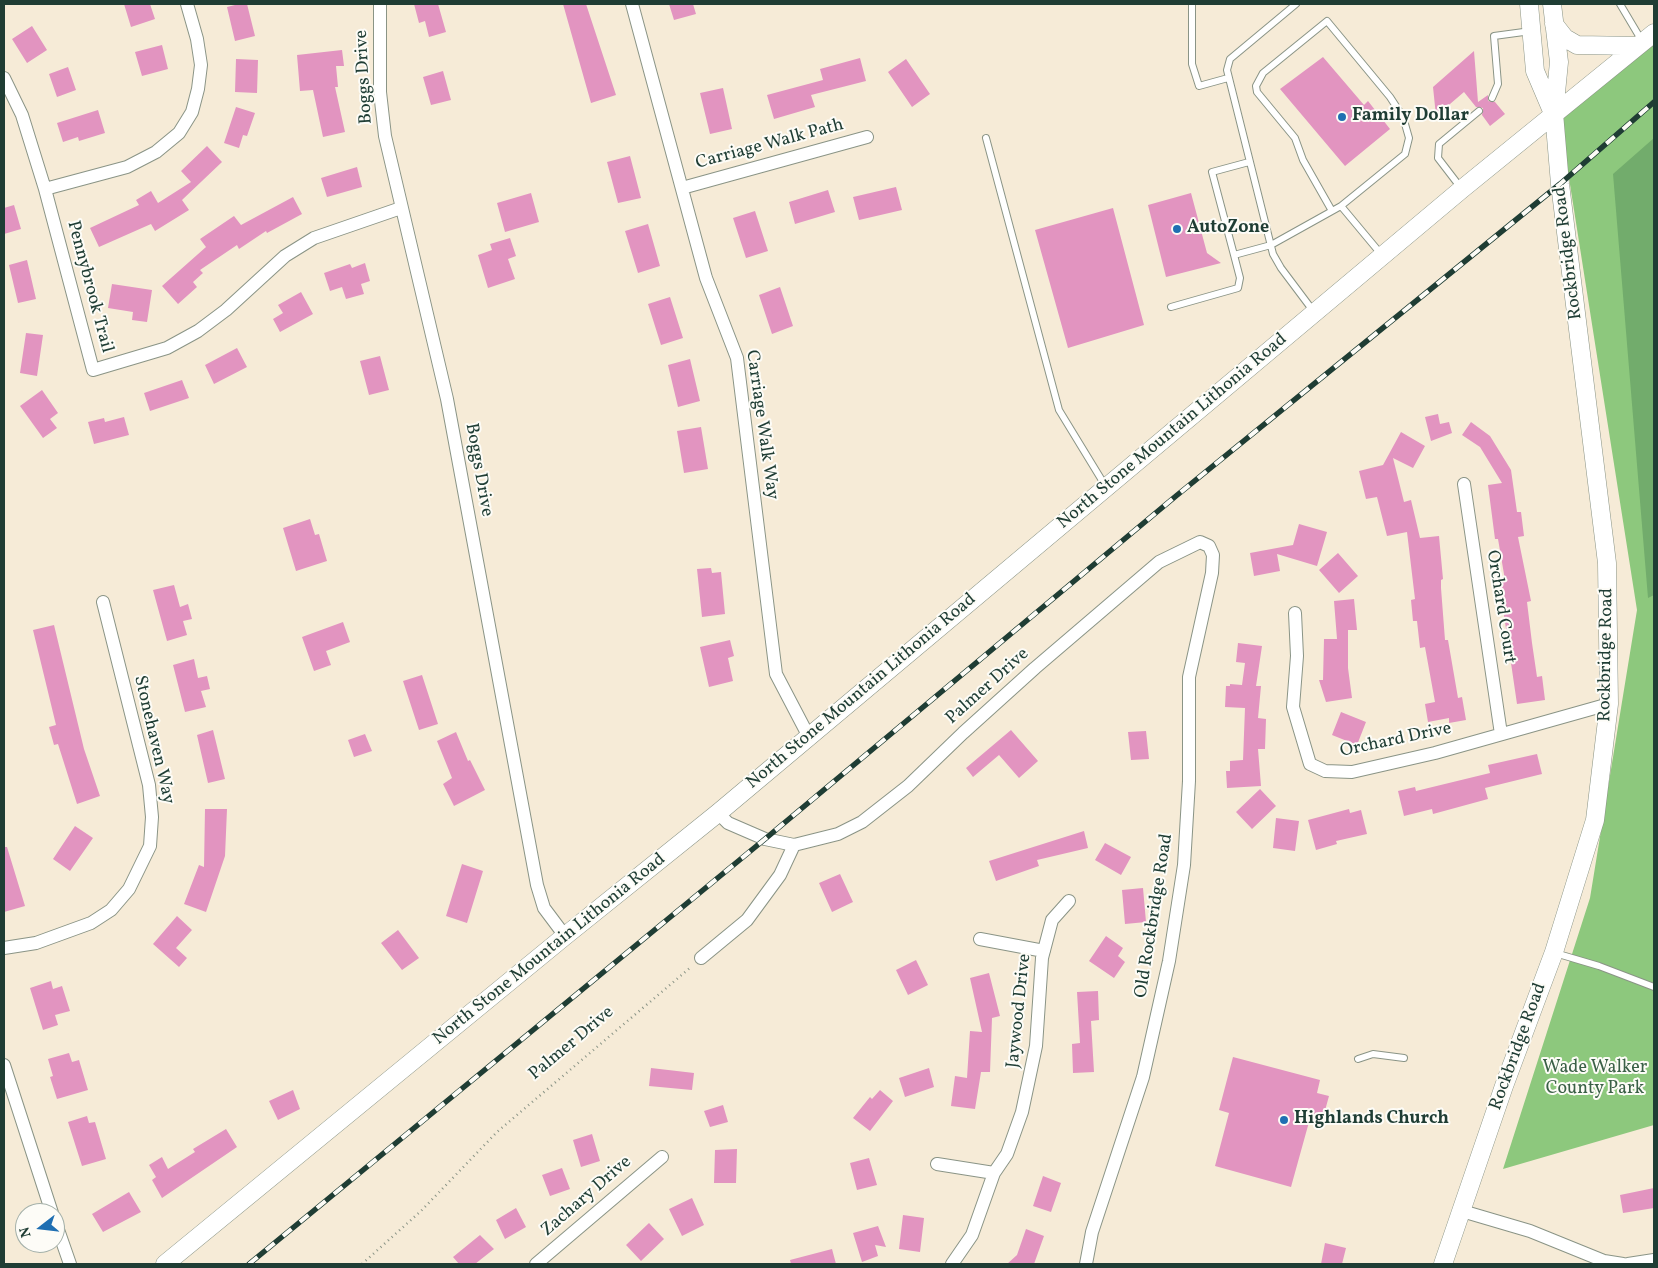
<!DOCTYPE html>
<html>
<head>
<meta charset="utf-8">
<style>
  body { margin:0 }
  #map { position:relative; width:1658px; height:1268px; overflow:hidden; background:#f6ebd7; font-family:Vollkorn,serif }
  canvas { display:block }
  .frame { position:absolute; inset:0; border:5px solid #1f3d34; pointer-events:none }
  .north { position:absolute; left:15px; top:1203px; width:50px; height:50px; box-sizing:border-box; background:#fdfcf7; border:1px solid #a4b0a9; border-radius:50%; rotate:254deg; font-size:14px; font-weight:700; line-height:20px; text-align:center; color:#1f3d34 }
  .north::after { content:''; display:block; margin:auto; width:18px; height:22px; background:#1f6fb2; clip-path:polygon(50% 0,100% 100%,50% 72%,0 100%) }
</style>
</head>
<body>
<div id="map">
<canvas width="1658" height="1268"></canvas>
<div class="frame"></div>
<div class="north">N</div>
</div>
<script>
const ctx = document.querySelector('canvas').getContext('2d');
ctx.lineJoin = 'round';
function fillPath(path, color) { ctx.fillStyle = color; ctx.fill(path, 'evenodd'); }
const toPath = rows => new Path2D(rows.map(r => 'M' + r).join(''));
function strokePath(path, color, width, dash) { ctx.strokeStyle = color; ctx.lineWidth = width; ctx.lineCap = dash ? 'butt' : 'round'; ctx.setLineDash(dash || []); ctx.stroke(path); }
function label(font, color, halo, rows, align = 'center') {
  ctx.font = font + ' Vollkorn,serif'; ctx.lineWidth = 4; ctx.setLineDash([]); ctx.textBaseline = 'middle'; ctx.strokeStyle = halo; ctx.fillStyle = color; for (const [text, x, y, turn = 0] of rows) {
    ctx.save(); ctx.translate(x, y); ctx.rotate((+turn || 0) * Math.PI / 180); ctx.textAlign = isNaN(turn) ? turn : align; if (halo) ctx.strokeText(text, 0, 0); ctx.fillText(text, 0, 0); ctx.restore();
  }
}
fillPath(toPath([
  [1654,42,1654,1125,1503,1169,1590,898,1637,610,1560,121]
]), '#8dc87d');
fillPath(toPath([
  [1654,138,1654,595,1648,598,1613,174]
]), '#72ac6c');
fillPath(toPath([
  [124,4,150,4,155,19,131,27],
  [239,4,247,4,255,36,235,41,227,7],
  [414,4,438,4,446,32,429,37,425,21,419,23],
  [563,4,586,4,616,95,591,103],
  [669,4,693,4,696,14,674,20],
  [32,26,47,50,27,63,12,39],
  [162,45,168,69,142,76,135,52],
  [342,50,344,66,336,66,338,87,335,87,345,132,323,137,313,90,300,91,297,55],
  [1474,51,1478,102,1488,95,1488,101,1495,102,1505,114,1490,126,1482,115,1483,108,1476,107,1464,92,1436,116,1433,87],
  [1323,57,1364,105,1368,101,1390,129,1345,166,1280,89],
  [860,58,866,81,811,95,815,107,774,119,767,95,823,80,820,69],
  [236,59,258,60,257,93,235,92],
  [906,59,930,94,912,107,888,72],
  [68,67,76,90,57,97,49,74],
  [443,71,451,100,431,105,423,77],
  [723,88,732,129,710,134,700,93],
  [236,107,255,113,247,136,243,135,239,148,224,143],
  [98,110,105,133,79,141,78,137,63,142,57,123],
  [207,146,222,162,182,200,189,210,155,231,151,224,99,247,90,228,139,205,136,200,151,191,158,203,191,182,181,171],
  [630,156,641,198,618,203,607,162],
  [357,167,362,187,327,197,321,178],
  [896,187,902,210,859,220,853,197],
  [828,190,835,212,795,224,789,202],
  [531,193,539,222,505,232,497,203],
  [1191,193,1207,253,1221,263,1166,277,1148,205],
  [293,197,302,214,267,233,266,231,239,249,237,245,200,270,203,273,193,282,197,287,178,304,162,286,206,247,200,239,234,216,241,225],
  [14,205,21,229,4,234,4,208],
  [1113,208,1144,325,1068,348,1035,230],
  [755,211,768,251,746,258,733,218],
  [648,224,660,266,638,273,625,231],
  [510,238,516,256,508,259,515,279,488,288,478,255,492,250,490,244],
  [27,260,36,299,18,303,9,265],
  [365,263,370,281,361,284,364,294,346,299,342,287,330,291,324,273,350,264,352,268],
  [112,284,152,290,147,322,132,320,133,312,108,308],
  [780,287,793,326,772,334,759,295],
  [301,292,313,314,280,332,273,319,283,313,278,305],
  [670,297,683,338,661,345,648,304],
  [26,333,43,335,37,376,20,373],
  [237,348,247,367,214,384,205,365],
  [380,356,389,390,369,395,360,361],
  [690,359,700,401,678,407,668,365],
  [182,380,189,398,150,411,144,393],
  [42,390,58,413,50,419,57,428,43,438,20,406],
  [1438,414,1440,424,1449,422,1452,433,1431,441,1425,417],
  [124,417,129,435,94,444,88,422,104,418,105,422],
  [1471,422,1490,436,1511,470,1517,512,1521,512,1524,536,1518,537,1531,601,1527,602,1532,643,1537,677,1542,676,1545,700,1517,704,1499,581,1505,580,1498,539,1495,539,1488,485,1502,483,1480,447,1462,435],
  [701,427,708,469,684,473,677,431],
  [1401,432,1425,446,1413,468,1393,458,1404,502,1411,500,1420,538,1439,536,1443,579,1441,580,1441,588,1445,640,1448,640,1458,698,1462,697,1466,720,1449,723,1449,718,1428,722,1425,704,1435,702,1425,647,1420,648,1417,621,1413,621,1411,600,1415,599,1407,532,1387,536,1377,497,1366,499,1359,471,1383,465],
  [310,519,315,535,319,534,327,561,296,571,283,528],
  [1299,524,1327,532,1317,566,1277,554,1280,571,1254,576,1250,553,1293,545],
  [1338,553,1358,576,1339,593,1319,570],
  [711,568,712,573,721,572,725,614,702,617,697,569],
  [174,585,180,607,188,604,192,619,183,621,187,635,167,641,153,590],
  [1354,599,1357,630,1348,630,1348,668,1352,698,1326,702,1319,680,1323,680,1324,639,1337,639,1334,601],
  [343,622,350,642,326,651,331,665,314,671,302,637],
  [54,625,84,749,100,796,77,804,58,744,54,745,49,727,56,725,33,630],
  [730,640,734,656,728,658,733,681,709,687,700,647],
  [1238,643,1262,646,1256,686,1261,686,1258,718,1266,719,1265,749,1258,749,1261,786,1227,788,1226,771,1230,771,1230,761,1243,760,1245,708,1225,707,1226,686,1230,686,1230,684,1242,685,1245,663,1236,662],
  [194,659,198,678,207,676,210,689,201,691,206,707,185,712,173,665],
  [422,675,438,724,419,730,403,681],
  [1341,712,1366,722,1357,745,1332,735],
  [213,730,225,779,208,783,197,735],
  [1011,730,1038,761,1019,778,999,755,973,777,966,768],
  [1146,731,1149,759,1131,760,1128,732],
  [456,732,468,761,470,760,485,790,454,806,443,784,452,778,437,741],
  [365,734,372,751,354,757,348,740],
  [1537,754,1542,774,1485,788,1488,799,1433,814,1432,809,1404,816,1398,791,1415,787,1416,791,1490,773,1488,765],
  [1260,789,1276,806,1252,829,1236,812],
  [205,809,227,809,225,856,206,912,184,904,199,865,204,867],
  [1349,809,1350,813,1361,810,1367,834,1336,841,1337,844,1316,850,1308,820],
  [1276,818,1299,821,1295,851,1273,848],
  [75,826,93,838,70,871,53,859],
  [1084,831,1088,848,1037,860,1039,866,996,881,989,861],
  [1105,843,1131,857,1121,875,1095,860],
  [4,847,7,847,25,906,4,912],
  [462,864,483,871,467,923,446,916],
  [840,874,853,902,832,912,819,883],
  [1143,888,1146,922,1125,924,1122,890],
  [177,916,192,930,176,948,187,958,179,967,153,944],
  [398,930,419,958,402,970,381,943],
  [1106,936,1123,948,1118,956,1125,962,1114,978,1089,961],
  [916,960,928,985,908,995,896,970],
  [989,973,1000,1016,992,1018,990,1072,981,1072,975,1109,951,1106,955,1076,967,1078,970,1031,982,1032,970,978],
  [51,981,53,989,62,986,70,1011,55,1015,58,1025,43,1030,30,988],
  [1098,991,1099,1020,1091,1021,1094,1072,1073,1073,1072,1044,1080,1043,1077,992],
  [69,1053,72,1062,79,1060,88,1090,57,1099,50,1077,53,1076,48,1059],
  [1233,1057,1320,1080,1317,1093,1329,1096,1321,1125,1309,1122,1291,1187,1215,1166,1229,1113,1219,1110],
  [651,1068,694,1073,692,1090,649,1086],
  [929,1068,934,1087,905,1097,899,1078],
  [293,1090,300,1109,278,1120,269,1101],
  [880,1090,893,1101,870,1131,853,1118,870,1097,872,1099],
  [723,1105,728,1122,710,1127,704,1111],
  [87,1116,89,1123,95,1122,106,1159,82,1166,68,1122],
  [226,1129,237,1147,162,1198,152,1180,156,1177,149,1165,162,1157,168,1169,195,1152,193,1149],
  [592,1134,600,1161,581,1167,573,1140],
  [737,1149,736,1183,714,1183,715,1150],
  [869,1158,877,1185,857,1190,850,1163],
  [562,1168,570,1189,550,1196,542,1175],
  [1043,1176,1061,1183,1051,1212,1033,1206],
  [1654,1188,1654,1208,1623,1213,1620,1195],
  [129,1192,141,1212,103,1232,92,1214],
  [692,1198,704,1225,682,1236,669,1209],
  [516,1208,526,1227,505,1239,496,1220],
  [903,1215,924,1218,920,1252,899,1249],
  [649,1223,664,1239,641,1261,626,1245],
  [878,1226,886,1247,875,1245,878,1256,862,1262,853,1233],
  [1026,1229,1044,1236,1034,1264,1007,1264,1017,1255],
  [480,1235,494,1249,475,1264,459,1264,453,1257],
  [1325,1243,1346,1248,1342,1264,1321,1264],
  [832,1249,836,1264,791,1264,790,1260]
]), '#e294c0');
const lane = toPath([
  [1192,4,1192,64,1199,86,1228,78],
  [1296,4,1230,59,1227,70,1273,254,1281,268,1314,312],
  [1620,4,1642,41],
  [1492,98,1498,84,1494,36,1531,31],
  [986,138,1059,410,1106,487],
  [1249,162,1212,172,1234,255,1271,245,1341,206,1381,254],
  [1461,188,1438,158,1439,144,1479,111],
  [1332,211,1303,160,1295,138,1257,92,1256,86,1263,73,1327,21,1390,97,1403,117,1409,138,1405,154,1341,206],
  [1171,307,1238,288,1240,278,1234,255],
  [1555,953,1599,966,1654,987],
  [1358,1059,1373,1054,1404,1058]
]);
const street = toPath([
  [380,4,380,92,385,136,447,399,537,885,544,908,565,936],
  [632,4,706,278,737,358,776,674,809,737],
  [4,78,22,115,45,189,93,370,167,348,198,331,226,310,285,256,314,238,401,208],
  [682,188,867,137],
  [45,189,127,167,156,152,179,133,192,112,198,89,201,65,197,39,187,4],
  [1464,484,1501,734],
  [1295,613,1297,656,1293,707,1310,764,1325,771,1352,772,1435,753,1609,704],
  [718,813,728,823,765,839,794,845,838,834,862,822,908,786,963,733,1035,668,1159,562,1200,542,1209,546,1213,555,1212,573,1189,677,1189,781,1184,865,1169,961,1143,1077,1092,1232,1086,1264],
  [980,939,1044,951],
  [4,948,36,943,91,923,111,910,129,889,150,846,152,817,149,785,103,602],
  [701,958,747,920,780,875,794,845],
  [4,1065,52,1213],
  [937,1164,994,1173],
  [1462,1211,1530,1231,1604,1261,1623,1264],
  [55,1221,70,1264],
  [536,1264,662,1157],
  [952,1264,972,1235,994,1173,1007,1154,1022,1112,1036,1046,1042,958,1052,920,1069,901],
  [1628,1264,1654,1260]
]);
const secondary = toPath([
  [1529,4,1535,71,1552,111],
  [1554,24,1565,38,1577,45,1638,46],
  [165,1264,565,936,718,813,1462,189,1654,33],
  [1443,1264,1504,1086,1554,952,1595,820,1609,704,1607,563,1560,184,1554,113,1559,62,1552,4]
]);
strokePath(lane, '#8a9486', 8);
strokePath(street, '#8a9486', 14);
strokePath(secondary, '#8a9486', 19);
strokePath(toPath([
  [362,1264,421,1211,497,1132,691,967]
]), '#8a9486', 2.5, [1, 4]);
strokePath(lane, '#fff', 6);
strokePath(street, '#fff', 12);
strokePath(secondary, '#fff', 18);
const rail = toPath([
  [249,1264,765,839,1176,496,1560,184,1654,102]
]);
strokePath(rail, '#1f3d34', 5.5);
strokePath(rail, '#fdfcf7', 4, [11]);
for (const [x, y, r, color] of [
  [1342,117,5,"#1f6fb2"],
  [1177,229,5,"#1f6fb2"],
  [1284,1120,5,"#1f6fb2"]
]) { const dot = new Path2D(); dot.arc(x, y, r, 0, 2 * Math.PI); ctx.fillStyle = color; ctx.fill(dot); strokePath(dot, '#fdfcf7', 2); }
label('18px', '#1f3d34', '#fdfcf7', [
  ["Boggs Drive",365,77,-93],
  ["Carriage Walk Path",770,145,-15],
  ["Rockbridge Road",1569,253,-97],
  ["Pennybrook Trail",89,287,75],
  ["Carriage Walk Way",761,425,82],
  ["North Stone Mountain Lithonia Road",1173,432,-40],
  ["Boggs Drive",478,470,80],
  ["Orchard Court",1500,607,81],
  ["Rockbridge Road",1607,655,-89],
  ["Palmer Drive",988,687,-42],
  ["North Stone Mountain Lithonia Road",862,692,-40],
  ["Stonehaven Way",153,740,77],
  ["Orchard Drive",1396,741,-12],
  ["Old Rockbridge Road",1155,916,-81],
  ["North Stone Mountain Lithonia Road",550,950,-39],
  ["Jaywood Drive",1020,1011,-84],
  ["Palmer Drive",572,1044,-40],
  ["Rockbridge Road",1519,1047,-70],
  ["Zachary Drive",587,1197,-41]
]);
label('bold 18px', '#1f3d34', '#fdfcf7', [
  ["Family Dollar",1352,117],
  ["AutoZone",1187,229],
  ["Highlands Church",1294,1120]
], 'left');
label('18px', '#3a6046', '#fdfcf7', [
  ["Wade Walker",1595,1069],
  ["County Park",1595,1090]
]);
</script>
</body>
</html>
